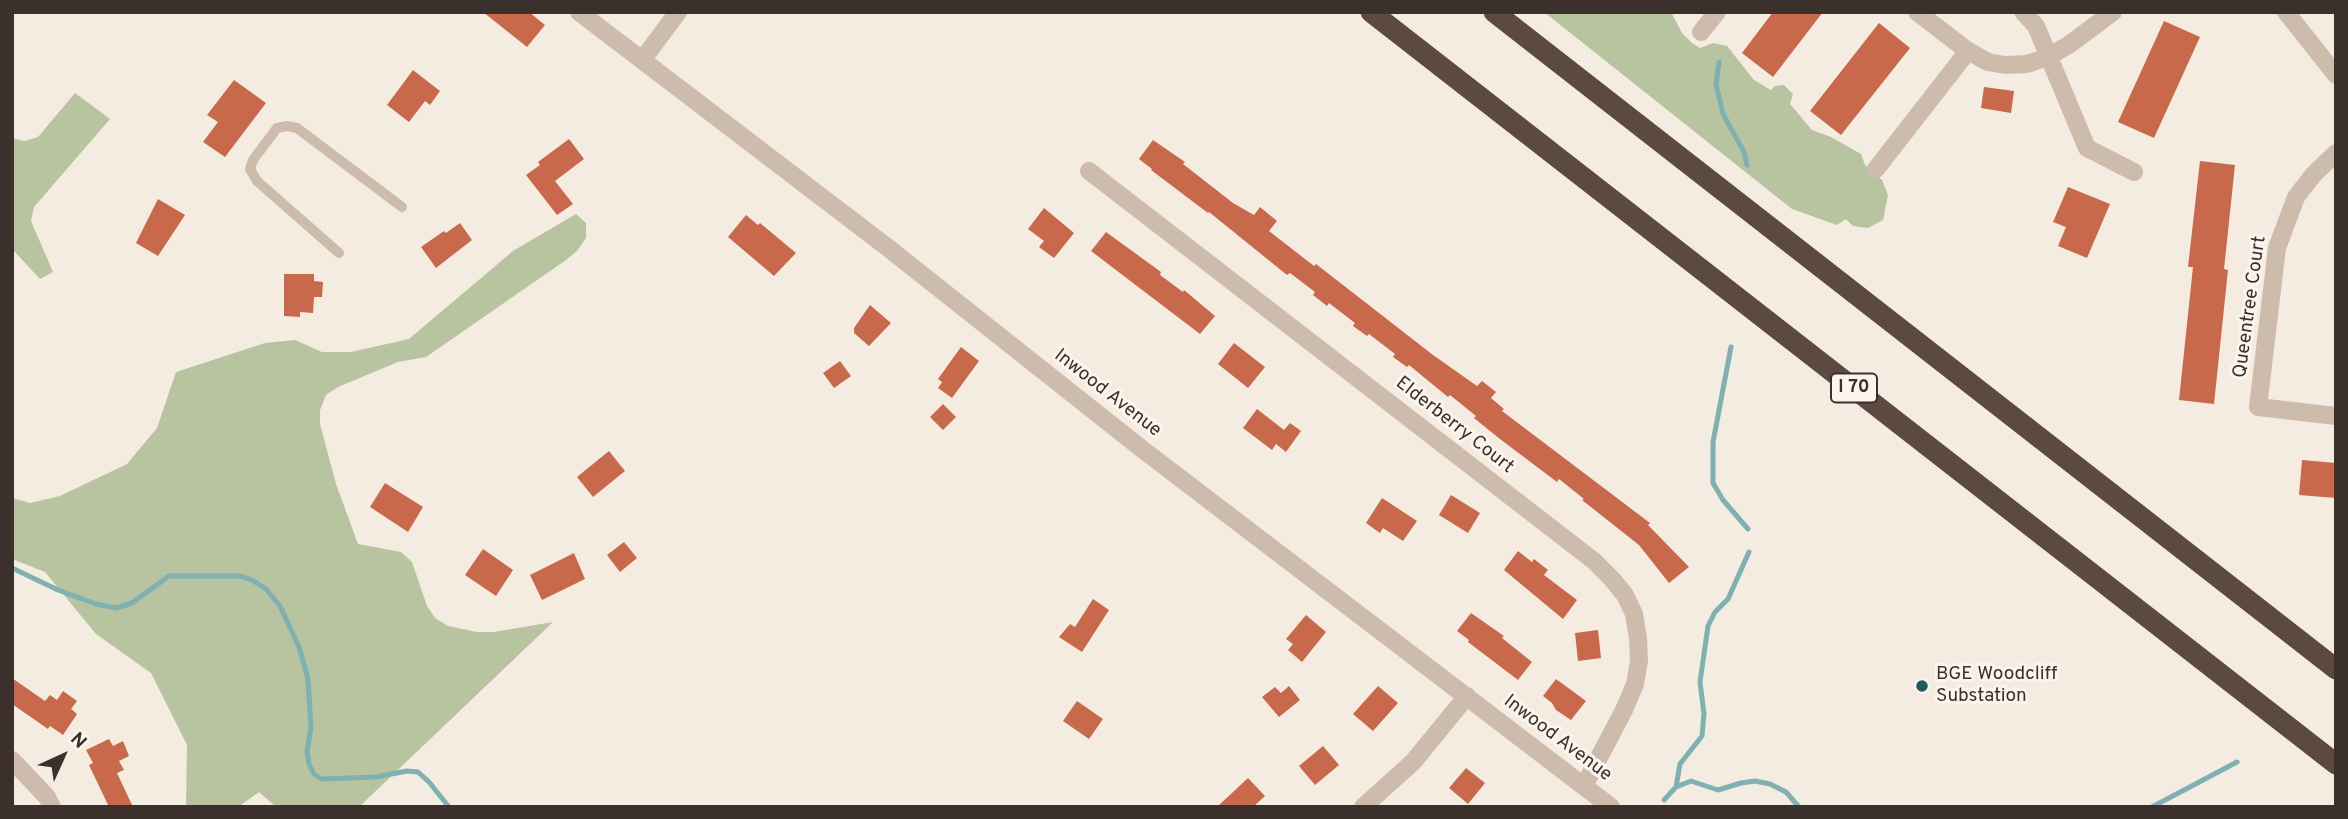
<!DOCTYPE html>
<html>
<head>
<meta charset="utf-8">
<style>
  body { margin:0 }
  #map { position:relative; width:2348px; height:819px; overflow:hidden; background:#f4ebe1; font-family:Overpass,sans-serif }
  canvas { display:block }
  .frame { position:absolute; inset:0; border:14px solid #3b302b; pointer-events:none }
  .north { position:absolute; left:28px; top:721px; width:70px; height:70px; -webkit-text-stroke:5px #fbf5ee; paint-order:stroke; rotate:45deg; font-size:19px; font-weight:700; line-height:28px; text-align:center; color:#3b302b }
  .north::after { content:''; display:block; margin:auto; width:24px; height:32px; background:#3b302b; clip-path:polygon(50% 0,100% 100%,50% 72%,0 100%) }
</style>
</head>
<body>
<div id="map">
<canvas width="2348" height="819"></canvas>
<div class="frame"></div>
<div class="north">N</div>
</div>
<script>
const ctx = document.querySelector('canvas').getContext('2d');
ctx.lineJoin = 'round';
function fillPath(path, color) { ctx.fillStyle = color; ctx.fill(path, 'evenodd'); }
const toPath = rows => new Path2D(rows.map(r => 'M' + r).join(''));
function strokePath(path, color, width, dash) { ctx.strokeStyle = color; ctx.lineWidth = width; ctx.lineCap = dash ? 'butt' : 'round'; ctx.setLineDash(dash || []); ctx.stroke(path); }
function label(font, color, halo, rows, align = 'center') {
  ctx.font = font + ' Overpass,sans-serif'; ctx.lineWidth = 6; ctx.setLineDash([]); ctx.textBaseline = 'middle'; ctx.strokeStyle = halo; ctx.fillStyle = color; for (const [text, x, y, turn = 0] of rows) {
    ctx.save(); ctx.translate(x, y); ctx.rotate((+turn || 0) * Math.PI / 180); ctx.textAlign = isNaN(turn) ? turn : align; if (halo) ctx.strokeText(text, 0, 0); ctx.fillText(text, 0, 0); ctx.restore();
  }
}
fillPath(toPath([
  [1544,12,1671,12,1682,33,1692,43,1700,48,1713,43,1727,46,1754,80,1771,90,1775,86,1784,85,1793,94,1790,104,1812,130,1831,137,1861,154,1865,165,1882,180,1888,195,1883,220,1868,228,1853,226,1846,219,1837,225,1792,209],
  [75,93,110,119,34,207,31,221,53,272,40,279,12,249,12,138,24,141,38,137],
  [576,214,586,223,586,238,577,251,566,260,426,357,398,362,338,387,326,395,320,410,320,424,336,484,358,544,401,552,412,562,427,606,435,618,448,626,477,632,494,632,553,622,359,807,276,807,259,792,238,807,186,807,187,745,151,673,96,634,45,572,12,559,12,498,30,503,60,496,127,464,157,428,176,372,265,343,295,340,322,352,351,352,409,339,513,251]
]), '#b8c4a0');
strokePath(toPath([
  [1719,62,1716,84,1723,114,1744,152,1747,165],
  [1731,347,1713,442,1713,483,1723,500,1748,529],
  [12,568,58,590,96,604,116,608,132,603,169,576,240,576,252,580,266,589,280,606,299,647,308,679,311,727,307,752,309,764,314,774,322,779,376,777,407,771,418,772,429,782,449,807],
  [1676,787,1680,764,1702,736,1704,714,1700,682,1708,626,1715,612,1728,599,1749,552],
  [1664,800,1676,787,1691,781,1718,790,1741,783,1755,781,1770,784,1786,792,1799,807],
  [2152,807,2237,762]
]), '#7fb0b2', 5);
fillPath(toPath([
  [483,12,529,12,545,25,527,47],
  [1773,12,1823,12,1773,77,1742,53],
  [2164,21,2200,37,2154,138,2118,122],
  [1879,23,1910,48,1841,135,1810,111],
  [413,70,440,91,430,105,425,101,409,122,387,105],
  [234,80,266,103,225,157,203,142,218,122,207,115],
  [1984,87,2014,91,2011,113,1981,108],
  [569,139,584,159,555,181,573,204,557,215,526,175,540,165,538,162],
  [1153,140,1185,162,1183,164,1233,203,1254,215,1260,207,1277,221,1269,231,1314,266,1316,264,1433,355,1477,386,1482,381,1496,392,1491,398,1504,409,1502,411,1650,523,1648,525,1689,567,1669,583,1639,545,1582,500,1584,499,1559,479,1557,482,1500,439,1474,418,1476,416,1450,395,1448,397,1409,365,1407,367,1393,357,1395,354,1369,334,1367,336,1353,326,1355,323,1329,303,1327,306,1313,295,1315,292,1290,273,1287,275,1209,212,1208,213,1151,170,1152,169,1139,159],
  [2200,161,2235,165,2224,269,2228,270,2214,404,2179,400,2193,267,2188,267],
  [2068,187,2110,204,2087,258,2058,246,2066,227,2053,222],
  [158,199,185,215,158,256,136,243],
  [1044,208,1074,233,1054,258,1039,247,1044,241,1028,229],
  [746,215,758,225,760,223,796,253,774,276,728,237],
  [460,223,472,240,436,268,421,247,444,231,446,233],
  [1106,232,1161,272,1160,275,1183,292,1184,290,1215,316,1200,334,1091,251],
  [284,274,314,274,314,281,323,282,322,297,314,297,313,313,300,312,300,317,284,316],
  [870,305,891,323,869,346,854,333,854,328],
  [1234,343,1265,367,1248,388,1218,364],
  [961,347,979,361,952,398,938,388,942,382,938,379],
  [840,361,851,376,834,388,823,373],
  [943,404,956,417,943,430,930,417],
  [1257,409,1284,430,1290,423,1301,431,1286,452,1276,444,1272,450,1243,428],
  [609,451,625,471,593,497,577,477],
  [2302,460,2336,463,2336,498,2299,495],
  [385,483,423,507,408,532,370,507],
  [1451,495,1480,513,1468,533,1439,515],
  [1382,498,1417,521,1403,541,1383,528,1380,533,1366,523],
  [624,542,637,558,620,572,607,555],
  [483,549,513,570,496,596,465,575],
  [1518,551,1532,562,1534,559,1548,570,1544,575,1577,600,1563,619,1504,570],
  [574,553,585,579,542,600,530,575],
  [1093,599,1109,610,1082,652,1059,637,1070,624,1075,627],
  [1471,613,1504,636,1502,638,1532,662,1518,680,1468,642,1469,640,1457,631],
  [1306,615,1326,632,1302,662,1288,650,1293,644,1286,639],
  [1598,630,1601,658,1578,661,1575,633],
  [12,678,45,701,50,695,57,700,63,691,77,701,71,709,77,714,63,735,50,726,48,729,12,704],
  [1556,679,1586,701,1571,720,1556,710,1552,703,1543,696],
  [1289,686,1300,700,1279,717,1262,697,1275,687,1281,693],
  [1378,686,1398,703,1373,731,1353,714],
  [1077,701,1103,719,1089,739,1063,721],
  [109,739,113,746,123,741,129,756,119,761,124,770,117,773,133,807,109,807,89,765,93,763,86,750],
  [1323,746,1339,765,1315,785,1299,766],
  [1466,768,1485,783,1468,804,1449,788],
  [1248,778,1265,796,1253,807,1217,807]
]), '#c8694b');
strokePath(toPath([
  [339,253,257,181,250,169,253,160,277,128,287,126,297,128,402,207]
]), '#cdbbac', 10);
strokePath(toPath([
  [579,12,887,247,1142,449,1611,807],
  [1917,12,1968,51,1988,62,2005,65,2027,64,2048,57,2070,44,2113,12],
  [2023,12,2036,26,2087,148,2134,172],
  [2286,12,2336,75],
  [1701,32,1717,12],
  [643,59,678,12],
  [2336,153,2314,174,2296,197,2277,248,2258,407,2336,416],
  [1876,169,1968,51],
  [1089,171,1594,561,1612,579,1625,595,1634,614,1638,638,1639,661,1635,684,1624,710,1584,786],
  [12,760,47,797,52,807],
  [1363,807,1413,762,1467,696]
]), '#cdbbac', 18);
strokePath(toPath([
  [1371,12,2336,764],
  [1494,12,2336,669]
]), '#5c4a42', 21);
for (const [x, y, r, color] of [
  [1922,686,7,"#1f5a5e"]
]) { const dot = new Path2D(); dot.arc(x, y, r, 0, 2 * Math.PI); ctx.fillStyle = color; ctx.fill(dot); strokePath(dot, '#fbf5ee', 2.5); }
for (const [x, y, w] of [
  [1854,388,46]
]) { const box = new Path2D(); box.roundRect(x - w / 2, y - 14.5, w, 29, 5); ctx.fillStyle = '#fbf5ee'; ctx.fill(box); strokePath(box, '#3b302b', 2); }
label('bold 18px', '#3b302b', null, [
  ["I 70",1854,388]
]);
label('19px', '#3b302b', '#fbf5ee', [
  ["Queentree Court",2251,307,-82],
  ["Inwood Avenue",1107,394,38],
  ["Elderberry Court",1454,426,38],
  ["Inwood Avenue",1557,739,37]
]);
label('19px', '#3b302b', '#fbf5ee', [
  ["BGE Woodcliff",1936,675],
  ["Substation",1936,697]
], 'left');
</script>
</body>
</html>
